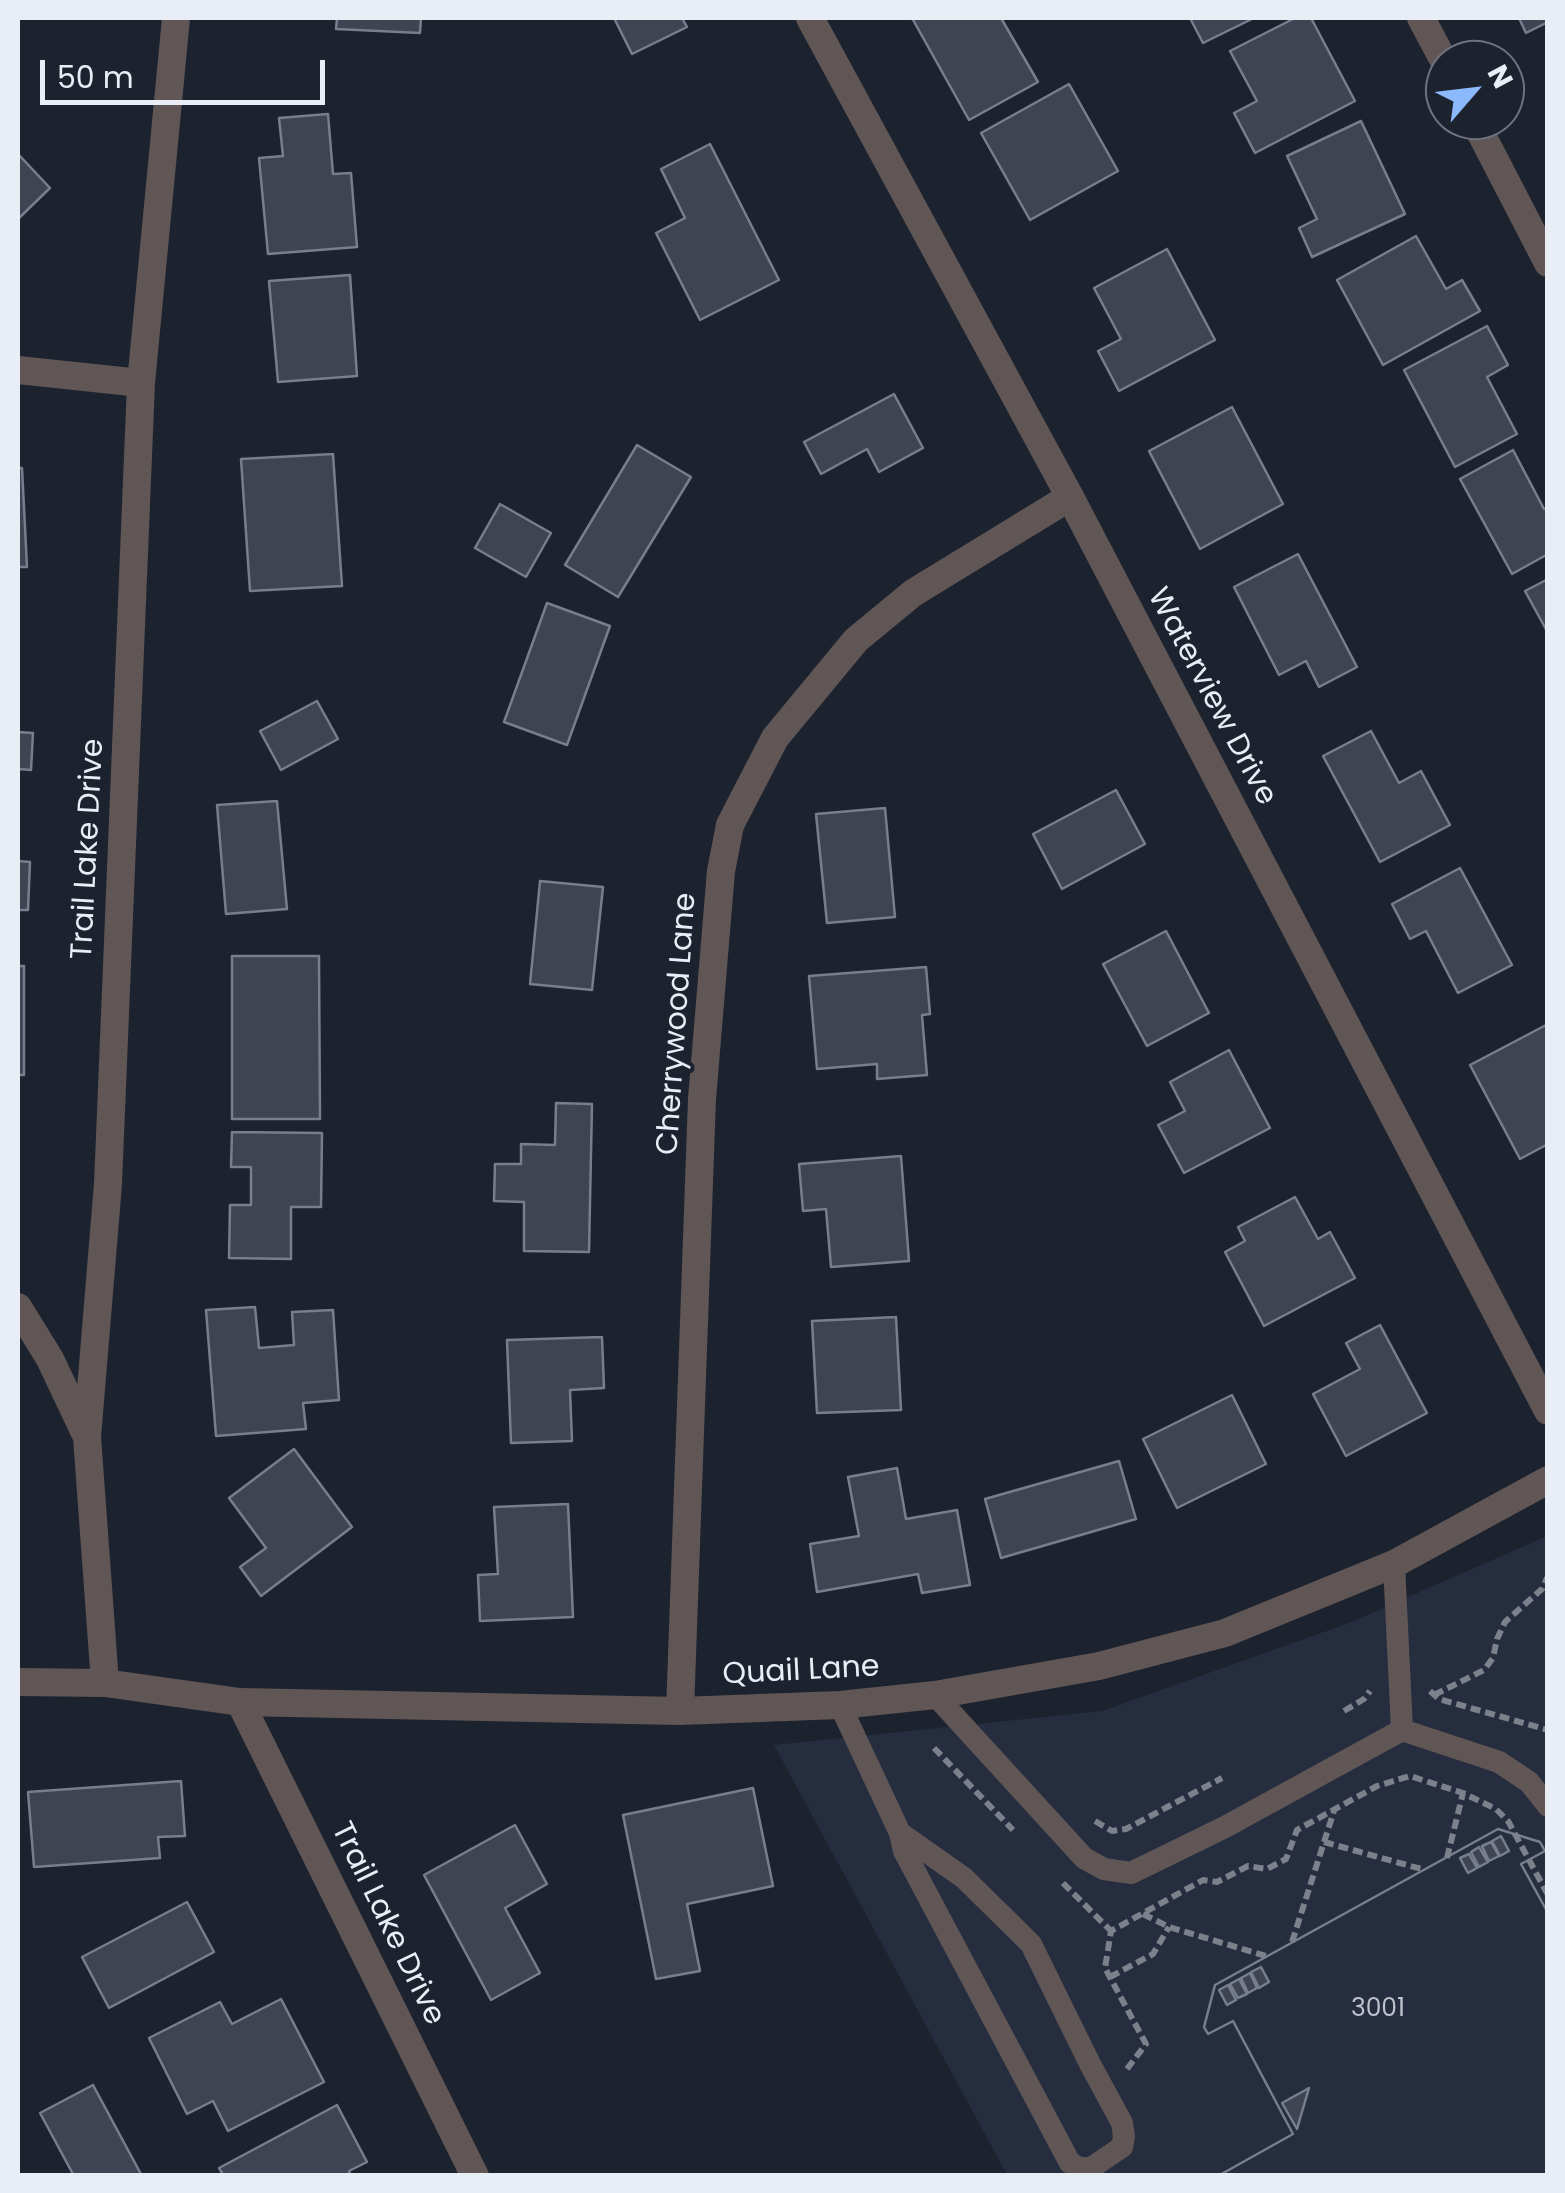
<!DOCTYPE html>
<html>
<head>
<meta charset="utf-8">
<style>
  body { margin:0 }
  #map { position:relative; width:1565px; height:2193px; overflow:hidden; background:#1d222f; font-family:Poppins,sans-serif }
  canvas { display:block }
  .frame { position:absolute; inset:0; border:20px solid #e9edf6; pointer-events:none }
  .north { position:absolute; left:1425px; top:40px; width:100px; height:100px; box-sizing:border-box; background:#1d222f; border:2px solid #6f737f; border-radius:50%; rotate:62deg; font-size:28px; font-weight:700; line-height:40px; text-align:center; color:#e9edf6 }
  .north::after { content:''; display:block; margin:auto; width:35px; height:45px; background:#8bb9fc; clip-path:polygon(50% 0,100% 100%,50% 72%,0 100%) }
  .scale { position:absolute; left:40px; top:60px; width:285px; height:45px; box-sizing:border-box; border:5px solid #e9edf6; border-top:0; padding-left:12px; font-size:30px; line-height:35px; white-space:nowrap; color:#e9edf6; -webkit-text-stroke:8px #1d222f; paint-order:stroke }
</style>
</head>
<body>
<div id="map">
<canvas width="1565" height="2193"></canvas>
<div class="frame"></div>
<div class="north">N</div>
<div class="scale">50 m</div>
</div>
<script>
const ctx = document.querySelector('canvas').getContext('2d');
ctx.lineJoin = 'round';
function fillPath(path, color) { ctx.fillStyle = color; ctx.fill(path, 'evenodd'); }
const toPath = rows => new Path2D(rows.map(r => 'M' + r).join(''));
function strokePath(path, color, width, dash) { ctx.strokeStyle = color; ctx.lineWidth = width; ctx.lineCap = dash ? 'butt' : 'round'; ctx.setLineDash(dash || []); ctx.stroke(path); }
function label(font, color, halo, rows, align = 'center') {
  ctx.font = font + ' Poppins,sans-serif'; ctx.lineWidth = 8; ctx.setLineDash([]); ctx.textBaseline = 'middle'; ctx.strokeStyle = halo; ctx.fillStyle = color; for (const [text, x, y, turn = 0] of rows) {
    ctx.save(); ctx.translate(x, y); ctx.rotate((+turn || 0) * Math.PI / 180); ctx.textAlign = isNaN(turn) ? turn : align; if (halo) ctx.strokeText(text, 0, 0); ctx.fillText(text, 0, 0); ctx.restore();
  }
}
fillPath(toPath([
  [1547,1536,1547,2175,1007,2175,774,1745,1102,1711,1349,1623]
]), '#252d3f');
const building = toPath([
  [337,18,421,18,420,33,336,29,337,18],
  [614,18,682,18,687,27,632,54,614,18],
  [912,18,1001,18,1038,82,969,120,912,18],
  [1190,18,1254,18,1203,43,1190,18],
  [1295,18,1311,18,1355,101,1255,153,1234,113,1257,101,1230,51,1295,18],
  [1519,18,1548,18,1548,22,1526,33,1519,18],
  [1069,84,1118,171,1030,220,981,133,1069,84],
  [328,114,333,174,351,173,357,247,268,254,259,158,283,156,279,118,328,114],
  [1361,121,1405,214,1312,257,1299,228,1317,219,1287,156,1361,121],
  [710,144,779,280,700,320,656,233,685,218,661,169,710,144],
  [18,154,50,188,18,219,18,154],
  [1416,236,1446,289,1462,280,1480,311,1383,365,1337,280,1416,236],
  [1167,249,1215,340,1119,391,1098,351,1121,339,1094,288,1167,249],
  [350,275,357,376,278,382,269,281,350,275],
  [1487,326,1508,365,1487,377,1517,434,1455,467,1404,370,1487,326],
  [894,394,923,448,879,472,867,449,821,474,804,442,894,394],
  [1232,407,1283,504,1200,549,1149,451,1232,407],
  [637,445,691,477,618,597,565,565,637,445],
  [1513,450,1544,509,1548,507,1548,554,1512,574,1460,479,1513,450],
  [333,454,342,586,250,591,241,459,333,454],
  [18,468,22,468,27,567,18,567,18,468],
  [500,504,551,533,526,577,475,548,500,504],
  [1298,554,1357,667,1319,687,1306,661,1279,675,1234,587,1298,554],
  [1548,579,1548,633,1525,591,1548,579],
  [547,603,610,626,567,745,504,722,547,603],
  [317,701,338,739,281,770,260,731,317,701],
  [1371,731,1399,783,1421,771,1450,825,1380,862,1323,756,1371,731],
  [18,732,33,733,31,770,18,769,18,732],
  [1116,790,1145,844,1062,889,1033,834,1116,790],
  [277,801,287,909,226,914,217,805,277,801],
  [885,808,895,917,827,923,816,814,885,808],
  [18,861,30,862,28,910,18,910,18,861],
  [1460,868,1512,965,1458,993,1426,931,1410,939,1392,904,1460,868],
  [540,881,603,887,592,990,530,984,540,881],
  [1166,931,1209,1013,1147,1046,1103,964,1166,931],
  [232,956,319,956,320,1119,232,1119,232,956],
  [18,966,24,966,24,1075,18,1075,18,966],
  [926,967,930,1014,922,1015,927,1075,877,1079,877,1064,817,1069,809,976,926,967],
  [1548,1024,1548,1144,1520,1159,1470,1065,1548,1024],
  [1229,1050,1270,1128,1184,1173,1158,1125,1185,1111,1170,1082,1229,1050],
  [556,1103,592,1104,589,1252,524,1251,524,1202,494,1201,495,1164,521,1164,521,1144,555,1145,556,1103],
  [232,1132,322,1133,321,1207,291,1207,291,1259,229,1258,230,1205,251,1205,251,1167,231,1167,232,1132],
  [901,1156,909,1261,831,1267,826,1209,803,1211,799,1164,901,1156],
  [1295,1197,1318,1239,1330,1232,1355,1278,1264,1326,1225,1252,1245,1241,1238,1227,1295,1197],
  [255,1307,259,1348,294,1345,292,1312,333,1310,339,1400,303,1403,306,1429,216,1436,206,1310,255,1307],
  [896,1317,901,1410,817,1413,812,1321,896,1317],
  [1380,1325,1427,1413,1346,1456,1313,1394,1360,1369,1346,1343,1380,1325],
  [602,1337,604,1388,570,1390,572,1441,511,1443,507,1340,602,1337],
  [1232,1395,1266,1464,1177,1508,1143,1439,1232,1395],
  [294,1449,352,1527,261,1596,240,1567,266,1548,229,1498,294,1449],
  [1119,1461,1136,1519,1001,1558,985,1499,1119,1461],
  [897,1468,906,1519,957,1510,970,1585,922,1593,918,1574,817,1592,810,1544,859,1536,848,1477,897,1468],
  [568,1504,573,1617,480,1621,478,1575,498,1574,494,1507,568,1504],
  [181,1781,185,1836,158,1837,160,1858,34,1867,28,1792,181,1781],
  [753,1788,773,1886,687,1904,700,1971,656,1979,623,1815,753,1788],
  [515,1825,547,1884,505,1908,540,1973,491,2000,424,1875,515,1825],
  [1498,1829,1540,1842,1545,1851,1521,1864,1548,1913,1548,2176,1218,2176,1293,2134,1233,2021,1208,2034,1204,2027,1215,1985,1498,1829],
  [1228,1985,1236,2000,1227,2005,1219,1990,1228,1985],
  [1498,1829,1540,1842,1545,1851,1521,1864,1548,1913,1548,2176,1218,2176,1293,2134,1233,2021,1208,2034,1204,2027,1215,1985,1498,1829],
  [1501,1836,1509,1851,1500,1856,1492,1841,1501,1836],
  [1491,1842,1499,1856,1489,1861,1482,1846,1491,1842],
  [1479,1847,1488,1862,1479,1867,1471,1852,1479,1847],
  [1469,1854,1477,1868,1468,1873,1460,1858,1469,1854],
  [1261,1967,1269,1982,1259,1988,1251,1972,1261,1967],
  [1250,1973,1257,1988,1248,1993,1241,1978,1250,1973],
  [1239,1979,1247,1994,1238,1998,1230,1984,1239,1979],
  [1309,2088,1297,2129,1282,2103,1309,2088],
  [187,1902,214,1952,109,2008,82,1957,187,1902],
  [281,1999,324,2082,228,2131,213,2101,187,2114,149,2038,220,2002,232,2024,281,1999],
  [93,2085,142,2176,74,2176,40,2113,93,2085],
  [337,2105,367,2162,349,2171,351,2176,224,2176,219,2168,337,2105]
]);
fillPath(building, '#3e4452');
strokePath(building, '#777e8d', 2.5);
strokePath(toPath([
  [1430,1691,1439,1699,1548,1730],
  [1434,1695,1484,1670,1493,1658,1497,1639,1505,1622,1542,1589,1548,1576],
  [1344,1711,1364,1699,1370,1691],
  [934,1748,1013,1830],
  [1095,1821,1112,1831,1126,1829,1222,1778],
  [1324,1842,1425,1870],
  [1447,1858,1463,1793],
  [1063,1883,1111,1931],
  [1143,1914,1169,1927,1266,1956],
  [1292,1942,1334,1811],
  [1110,1977,1153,1954,1169,1927],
  [1127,2069,1146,2044,1105,1968,1111,1931,1203,1880,1217,1882,1248,1866,1267,1869,1286,1859,1297,1830,1377,1786,1410,1776,1463,1793,1496,1809,1508,1821,1548,1895]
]), '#7d818c', 6, [10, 5]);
strokePath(toPath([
  [935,1695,1084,1858,1104,1869,1131,1873,1225,1827,1402,1730,1394,1564],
  [840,1705,900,1833,904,1851,1070,2163,1080,2168,1091,2168,1122,2147,1124,2137,1122,2123,1090,2064,1031,1944,964,1878,900,1833],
  [1402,1730,1499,1762,1529,1782,1548,1806]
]), '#5f5655', 22);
strokePath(toPath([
  [1421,18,1445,63],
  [1474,120,1548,263],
  [18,370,141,383],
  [18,1307,50,1359,86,1435],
  [18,1682,105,1683,240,1702,680,1711,840,1705,935,1695,1099,1666,1225,1633,1394,1564,1548,1480],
  [105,1683,87,1437,108,1184,141,383,176,18],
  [240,1702,475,2176],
  [680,1711,702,1099,721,871,730,825,775,738,856,640,913,593,1070,497]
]), '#5f5655', 28);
strokePath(toPath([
  [810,18,1070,497,1548,1411]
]), '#5f5655', 28);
label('25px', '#bec3cd', null, [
  ["3001",1378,2010]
]);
label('30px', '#e9edf6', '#1d222f', [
  ["Waterview Drive",1211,697,62],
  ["Trail Lake Drive",89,849,-87],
  ["Cherrywood Lane",678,1024,-86],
  ["Quail Lane",801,1672,-3],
  ["Trail Lake Drive",387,1924,64]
]);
</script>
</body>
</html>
